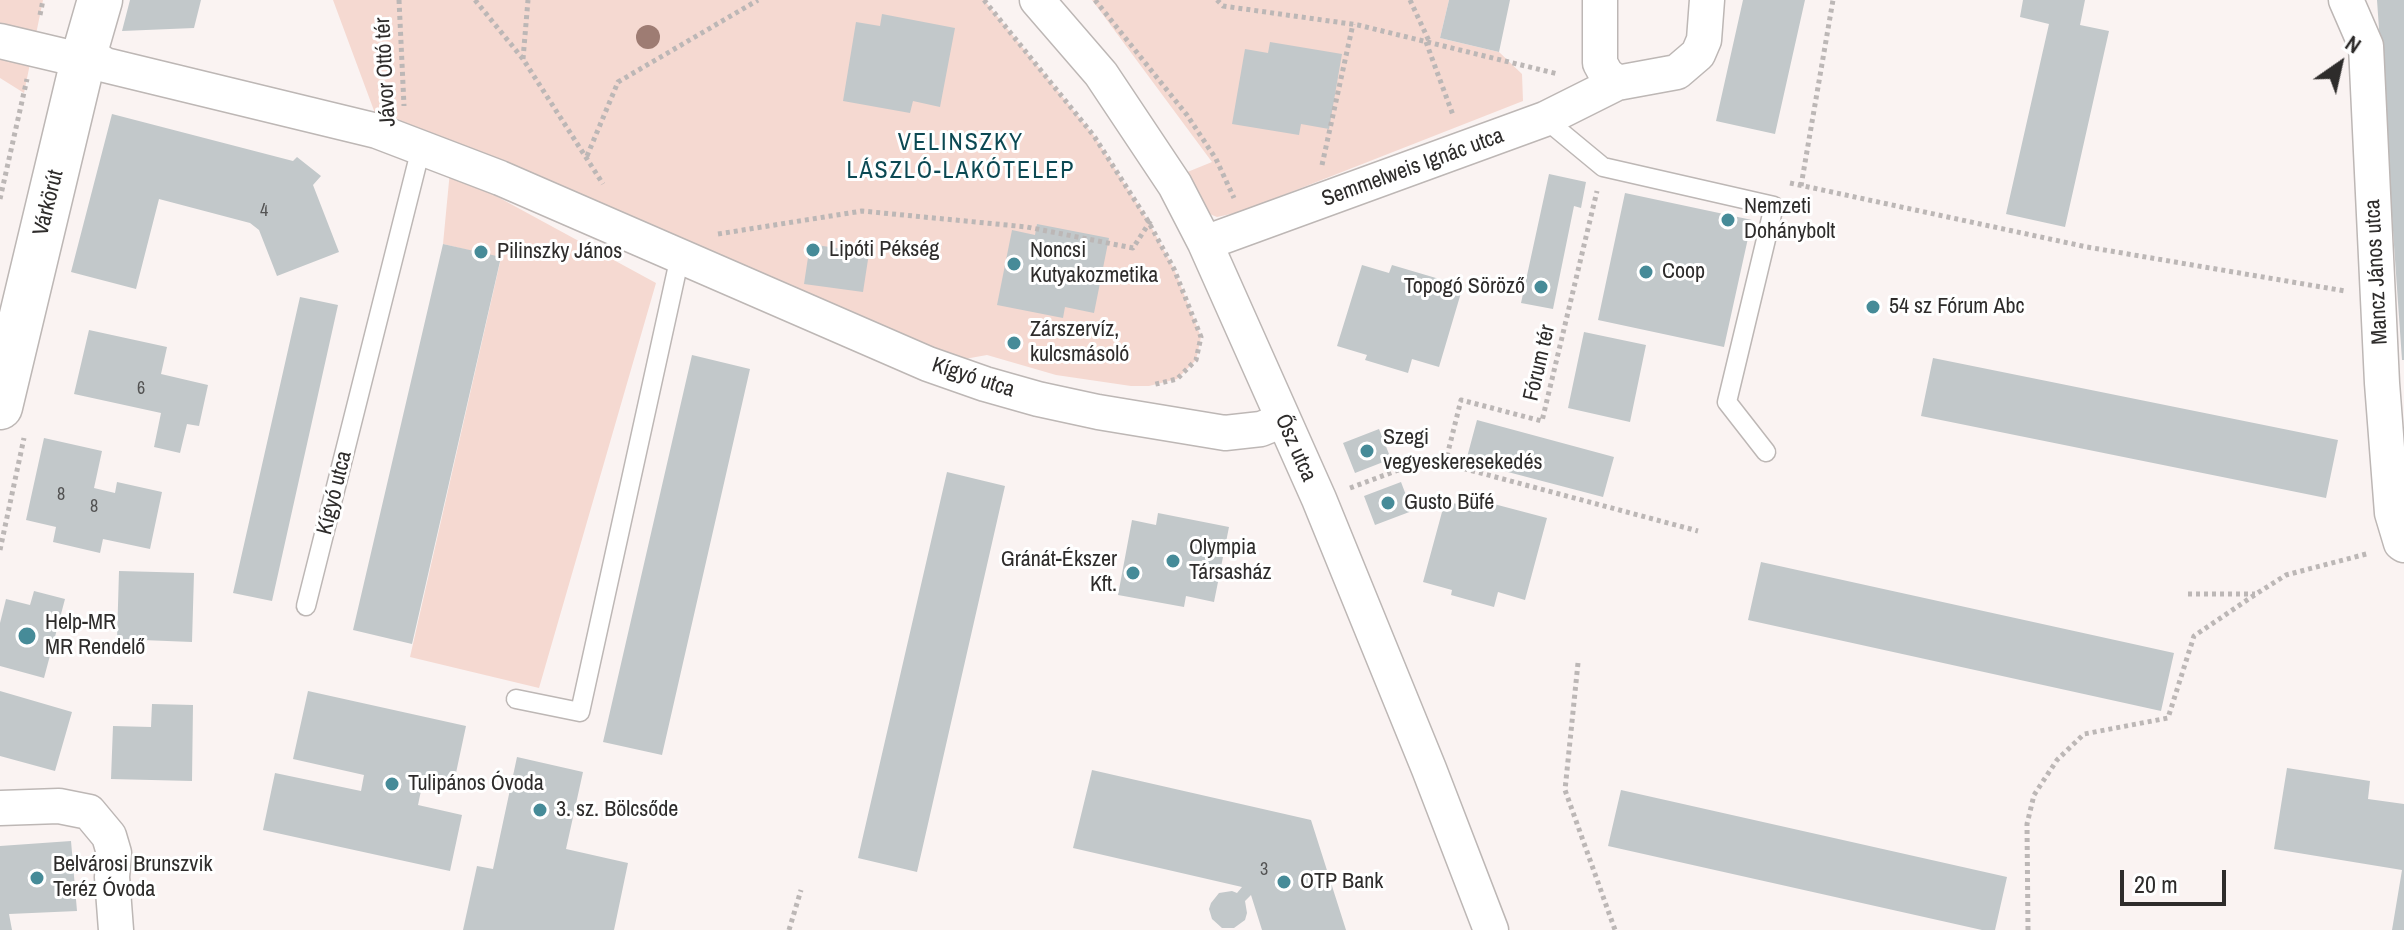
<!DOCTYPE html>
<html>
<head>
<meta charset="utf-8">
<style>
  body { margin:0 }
  #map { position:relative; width:2404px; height:930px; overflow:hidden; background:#faf3f2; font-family:"Archivo Narrow",sans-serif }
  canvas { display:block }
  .north { position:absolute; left:2300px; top:24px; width:80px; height:80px; -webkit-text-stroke:6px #fff; paint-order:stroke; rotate:34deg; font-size:22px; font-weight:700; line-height:32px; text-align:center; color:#2e2c2b }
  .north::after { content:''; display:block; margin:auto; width:28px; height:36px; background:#2e2c2b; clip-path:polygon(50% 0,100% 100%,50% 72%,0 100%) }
  .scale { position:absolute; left:2120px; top:870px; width:106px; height:36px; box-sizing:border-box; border:4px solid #2e2c2b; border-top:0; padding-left:10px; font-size:24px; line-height:28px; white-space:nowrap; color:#2e2c2b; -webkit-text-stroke:6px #fff; paint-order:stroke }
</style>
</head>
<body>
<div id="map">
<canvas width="2404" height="930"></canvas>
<div class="north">N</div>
<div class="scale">20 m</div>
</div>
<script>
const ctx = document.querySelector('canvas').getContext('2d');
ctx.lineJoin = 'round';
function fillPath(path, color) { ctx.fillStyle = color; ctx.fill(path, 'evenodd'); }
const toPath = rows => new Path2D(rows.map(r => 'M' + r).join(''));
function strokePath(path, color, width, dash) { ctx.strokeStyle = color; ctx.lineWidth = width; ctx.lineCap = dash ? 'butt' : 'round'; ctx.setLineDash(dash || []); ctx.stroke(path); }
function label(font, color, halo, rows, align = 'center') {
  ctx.font = font + ' "Archivo Narrow",sans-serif'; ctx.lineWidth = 6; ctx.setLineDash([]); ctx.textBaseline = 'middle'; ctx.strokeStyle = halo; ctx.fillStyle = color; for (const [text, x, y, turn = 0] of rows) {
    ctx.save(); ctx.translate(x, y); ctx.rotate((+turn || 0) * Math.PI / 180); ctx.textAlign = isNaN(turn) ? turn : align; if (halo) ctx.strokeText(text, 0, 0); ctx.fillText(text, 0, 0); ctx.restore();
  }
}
fillPath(toPath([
  [0,0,43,0,24,93,0,78],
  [333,0,984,0,1094,136,1148,221,1174,269,1201,337,1196,360,1177,379,1149,386,1131,386,1056,375,987,355,931,365,376,116],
  [1092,0,1449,0,1440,38,1499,52,1522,74,1523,101,1240,212,1217,217,1202,211,1185,173,1212,162],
  [450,171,656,283,539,688,410,657,501,258,443,244]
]), '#f5d9d1');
fillPath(toPath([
  [130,0,201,0,194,28,122,31],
  [1449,0,1510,0,1499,52,1440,38],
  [1743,0,1805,0,1775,134,1716,121],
  [2023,0,2085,0,2080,25,2109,31,2065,227,2006,214,2049,24,2020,17],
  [2377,0,2404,0,2404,360,2402,360],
  [882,14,955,28,940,107,913,101,910,113,843,101,856,22,880,26],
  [1270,42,1342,54,1329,129,1301,124,1299,135,1232,124,1245,49,1268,53],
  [112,114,293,161,297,157,321,176,313,185,339,252,277,276,259,230,250,223,159,199,136,289,71,272],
  [1549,174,1586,182,1581,208,1574,206,1553,309,1521,303],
  [1625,193,1752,220,1724,347,1598,320],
  [1037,224,1109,238,1094,313,1065,307,1063,318,997,305,1012,230,1035,235],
  [443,244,501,257,412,644,353,630],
  [810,244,869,253,863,292,804,284],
  [1362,265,1389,273,1392,265,1463,286,1439,367,1412,359,1408,373,1365,360,1367,355,1337,346],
  [300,297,338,305,272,601,233,593],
  [89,330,167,347,161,374,208,385,199,426,187,424,180,453,154,447,161,413,74,394],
  [1584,332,1646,345,1630,422,1568,408],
  [692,355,750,369,662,755,603,742],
  [1933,358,2338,440,2326,498,1921,416],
  [1477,420,1614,457,1603,497,1466,461],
  [1379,429,1391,459,1355,473,1343,443],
  [44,438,102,451,94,488,115,493,117,482,162,492,150,549,103,539,100,553,53,542,56,527,26,520],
  [947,472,1005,486,917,872,858,858],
  [1401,482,1412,511,1375,525,1364,496],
  [1475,499,1547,518,1525,600,1498,592,1494,607,1451,595,1452,590,1423,582,1445,501,1473,508],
  [1158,513,1229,527,1214,602,1186,596,1184,607,1118,595,1132,520,1156,525],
  [1761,562,2174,653,2161,711,1748,620],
  [119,571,194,573,192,642,117,639],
  [34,591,65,599,44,678,0,666,0,623,6,599,30,605],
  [0,691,72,712,55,771,0,756],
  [308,691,466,726,453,787,423,781,418,805,462,815,450,871,263,830,275,773,361,791,364,775,293,759],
  [152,704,193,705,192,781,111,779,113,726,151,727],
  [517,757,583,772,566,849,628,863,614,930,463,930,477,866,493,869],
  [2287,768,2370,781,2368,799,2404,804,2404,930,2392,930,2402,870,2274,849],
  [1092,770,1311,820,1346,930,1262,930,1251,895,1245,901,1247,913,1245,920,1234,928,1222,928,1212,919,1209,909,1211,903,1219,893,1232,891,1237,893,1242,887,1073,848],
  [1621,790,2007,877,1995,930,1982,930,1608,846],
  [71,841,77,911,9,914,12,930,0,930,0,846]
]), '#c2c8ca');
const service = toPath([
  [1545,119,1603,167,1774,206,1727,402,1766,452],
  [306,606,421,148],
  [516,699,580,712,680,256]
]);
const minor = toPath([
  [1037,0,1101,74,1175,185,1205,243,1319,499,1429,769,1491,930],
  [1600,0,1600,63,1606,74,1617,83],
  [2346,0,2366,46,2382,383,2392,513,2401,543,2404,545],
  [0,41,76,59,85,52,105,65,377,131,500,178,928,364,985,384,1038,399,1098,412,1225,433,1261,429,1283,420],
  [1205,243,1545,119,1617,83,1677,72,1698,54,1704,40,1707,0],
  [0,808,59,806,89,812,109,836,114,853,112,877,116,930]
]);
const tertiary = toPath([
  [0,407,85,52,100,0]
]);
strokePath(service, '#bdb7b5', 21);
strokePath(minor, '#bdb7b5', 37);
strokePath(tertiary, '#bdb7b5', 47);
strokePath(toPath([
  [399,0,404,106],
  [475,0,523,59,603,184],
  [984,0,1094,136,1148,221,1174,269,1201,337,1196,360,1177,379,1152,385],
  [1095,0,1187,115,1216,159,1234,198],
  [1217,0,1223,6,1358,25,1558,74],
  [1410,0,1429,41],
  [40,15,43,0],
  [1426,42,1453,115],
  [523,59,528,0],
  [587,156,618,82,758,0],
  [1322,165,1353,24],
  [1790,183,2087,247,2345,291],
  [1801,186,1833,0],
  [0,199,27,79],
  [718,234,862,211,1027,227,1133,248,1151,220],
  [1445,464,1461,400,1542,421,1597,191],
  [1350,488,1428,459,1698,531],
  [0,550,24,438],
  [2188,594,2255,594],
  [1578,663,1565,790,1615,930],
  [789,930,801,890],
  [2028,930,2027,824,2034,795,2057,760,2084,734,2168,718,2194,636,2256,594,2286,575,2370,553]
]), '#bcb7b6', 5, [4, 4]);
strokePath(service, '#fff', 18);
strokePath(minor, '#fff', 34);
strokePath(tertiary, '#fff', 44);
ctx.fillStyle = '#9e7c73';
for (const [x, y] of [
  [648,37]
]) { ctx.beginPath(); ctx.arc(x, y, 12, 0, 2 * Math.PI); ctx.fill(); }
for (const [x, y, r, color] of [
  [1728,220,8,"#468b98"],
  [813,250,8,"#468b98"],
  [481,252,8,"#468b98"],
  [1014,264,8,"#468b98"],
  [1646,272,8,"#468b98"],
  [1541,287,8,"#468b98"],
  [1873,307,8,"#468b98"],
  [1014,343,8,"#468b98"],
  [1367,451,8,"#468b98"],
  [1388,503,8,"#468b98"],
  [1173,561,8,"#468b98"],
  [1133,573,8,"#468b98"],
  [27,636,10,"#468b98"],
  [392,784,8,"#468b98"],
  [540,810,8,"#468b98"],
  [37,878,8,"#468b98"],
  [1284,882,8,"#468b98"]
]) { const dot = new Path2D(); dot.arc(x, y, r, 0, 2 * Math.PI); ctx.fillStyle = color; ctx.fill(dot); strokePath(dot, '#fff', 3); }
label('18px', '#535353', null, [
  ["4",264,211],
  ["6",141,389],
  ["8",61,495],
  ["8",94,507],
  ["3",1264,870]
]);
label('22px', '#2e2c2b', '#fff', [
  ["Jávor Ottó tér",386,72,-93],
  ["Semmelweis Ignác utca",1413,168,-20],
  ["Várkörút",49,203,-76],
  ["Mancz János utca",2377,272,-93],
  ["Fórum tér",1540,363,-77],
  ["Kígyó utca",973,378,18],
  ["Ősz utca",1295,448,66],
  ["Kígyó utca",335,493,-76]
]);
label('22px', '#2e2c2b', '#fff', [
  ["Nemzeti",1744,207],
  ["Dohánybolt",1744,232],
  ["Lipóti Pékség",829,250],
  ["Noncsi",1030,251],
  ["Kutyakozmetika",1030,276],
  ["Pilinszky János",497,252],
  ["Coop",1662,272],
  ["Topogó Söröző",1525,287,"right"],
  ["54 sz Fórum Abc",1889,307],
  ["Zárszervíz,",1030,330],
  ["kulcsmásoló",1030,355],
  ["Szegi",1383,438],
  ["vegyeskeresekedés",1383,463],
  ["Gusto Büfé",1404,503],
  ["Olympia",1189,548],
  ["Társasház",1189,573],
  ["Gránát-Ékszer",1117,560,"right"],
  ["Kft.",1117,585,"right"],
  ["Help-MR",45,623],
  ["MR Rendelő",45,648],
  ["Tulipános Óvoda",408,784],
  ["3. sz. Bölcsőde",556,810],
  ["Belvárosi Brunszvik",53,865],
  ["Teréz Óvoda",53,890],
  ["OTP Bank",1300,882]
], 'left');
ctx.letterSpacing = '2px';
label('24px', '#0c4953', '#fff', [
  ["VELINSZKY",961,144],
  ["LÁSZLÓ-LAKÓTELEP",961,172]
]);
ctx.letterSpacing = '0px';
</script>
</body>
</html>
